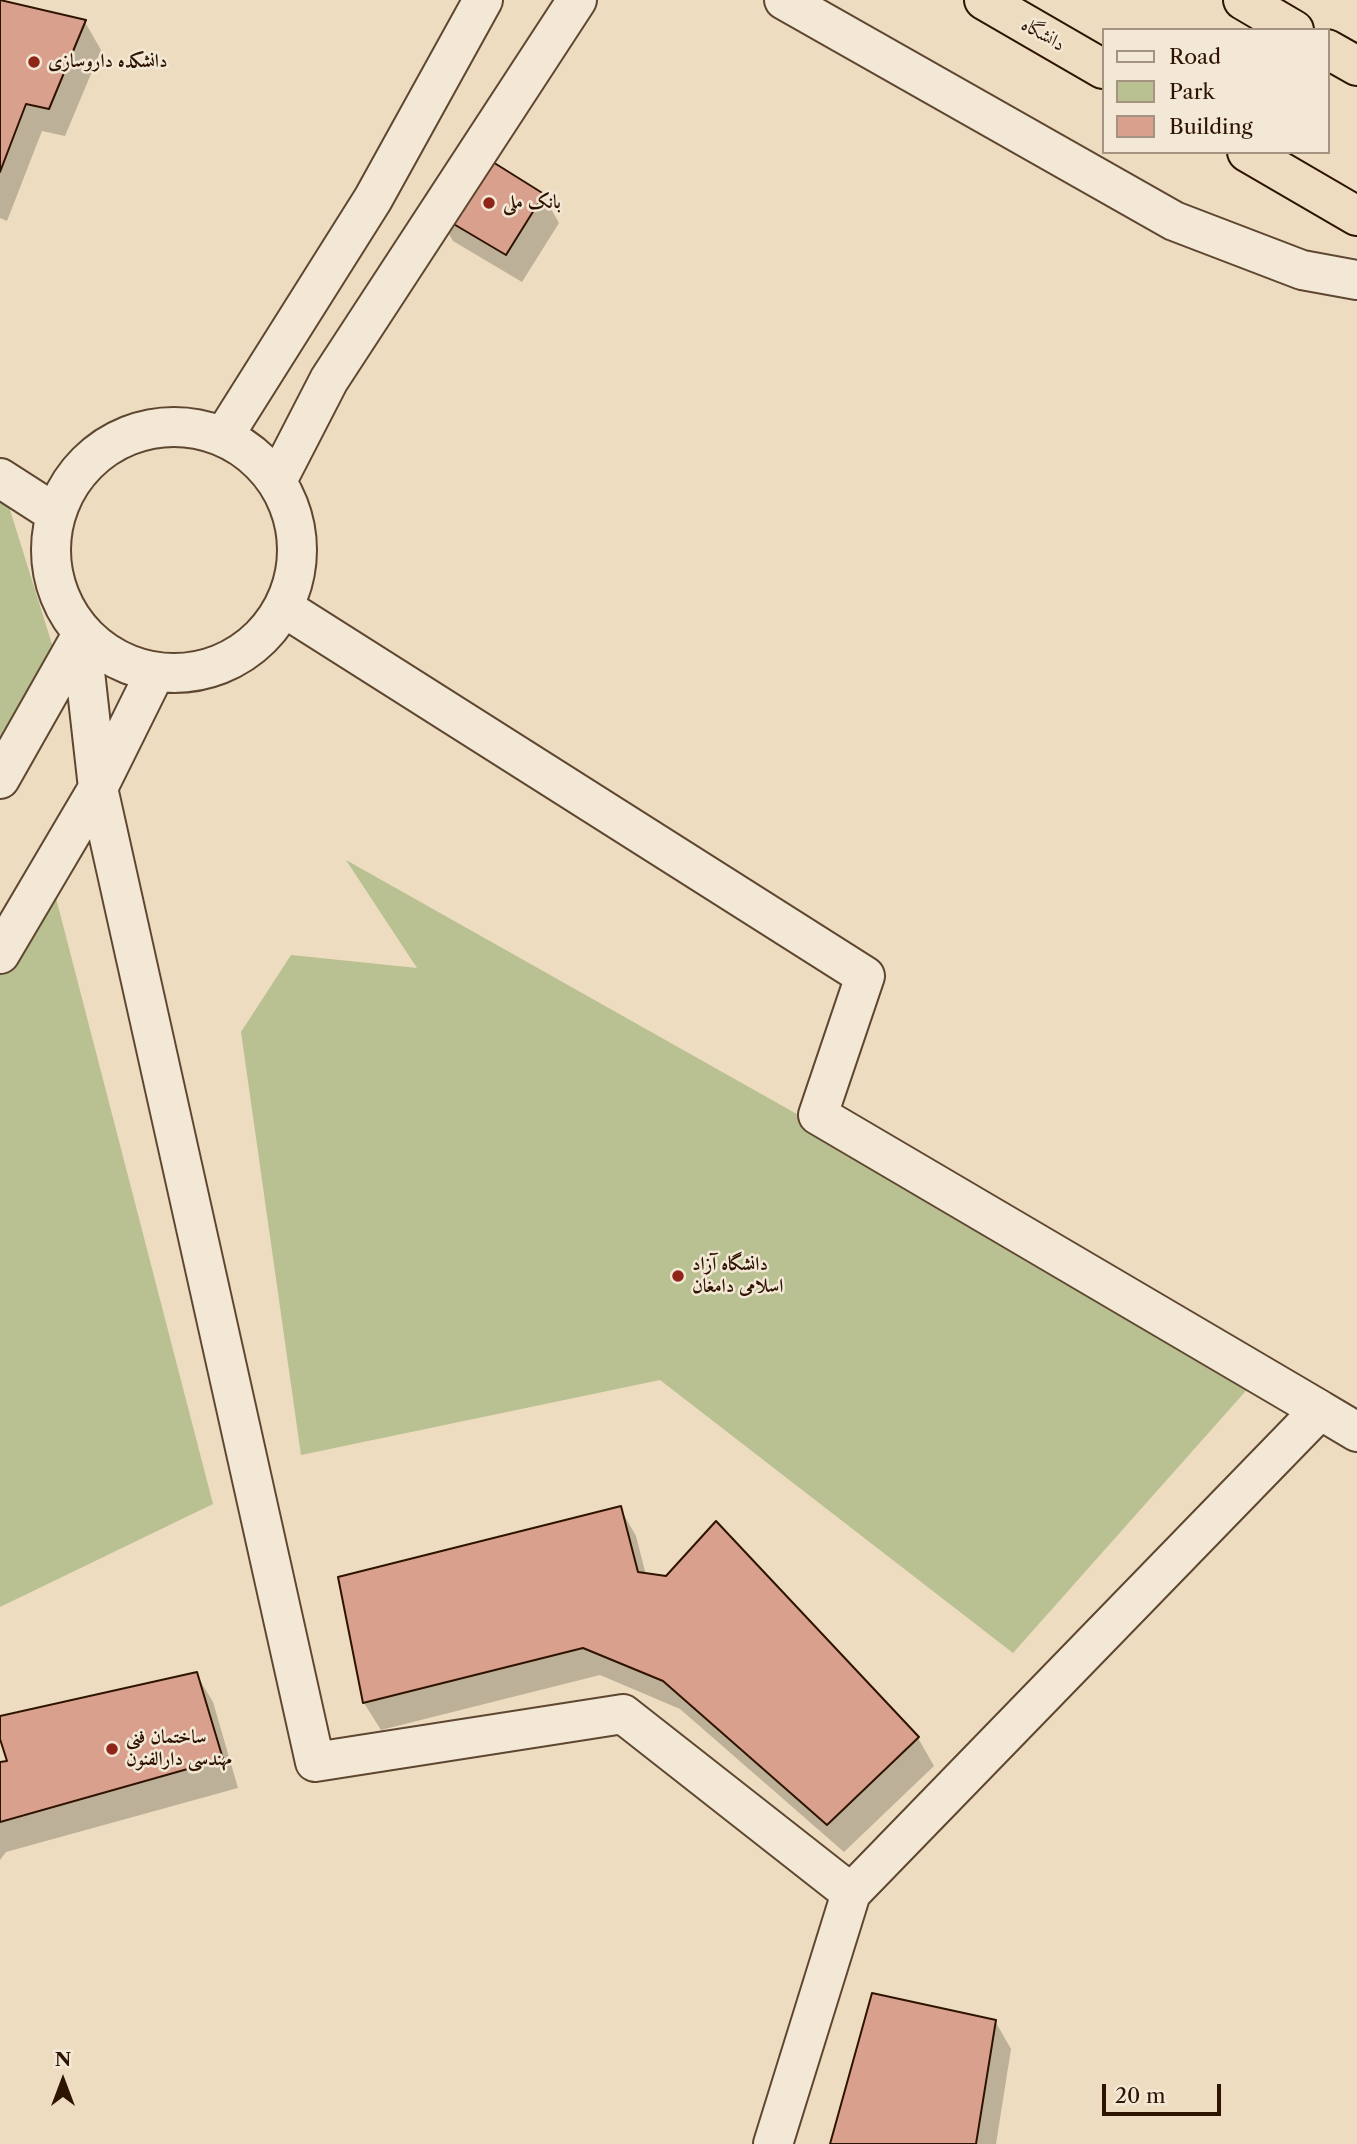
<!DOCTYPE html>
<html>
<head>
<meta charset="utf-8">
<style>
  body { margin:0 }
  #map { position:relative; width:1357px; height:2144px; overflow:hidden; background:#eddcbf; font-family:"Libre Caslon Text",serif }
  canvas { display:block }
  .legend { position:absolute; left:1102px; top:28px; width:228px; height:126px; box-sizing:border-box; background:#f3e8d5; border:2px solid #a49380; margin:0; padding:9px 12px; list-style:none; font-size:21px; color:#2e1400 }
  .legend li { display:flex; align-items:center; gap:14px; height:35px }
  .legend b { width:35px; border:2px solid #a49380 }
  .north { position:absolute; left:28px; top:2046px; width:70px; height:70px; -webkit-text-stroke:5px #f3e8d5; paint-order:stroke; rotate:0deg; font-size:19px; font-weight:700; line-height:28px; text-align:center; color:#2e1400 }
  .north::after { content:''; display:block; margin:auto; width:24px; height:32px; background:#2e1400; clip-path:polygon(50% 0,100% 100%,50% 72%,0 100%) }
  .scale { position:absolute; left:1102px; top:2084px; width:119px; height:32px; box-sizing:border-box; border:4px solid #2e1400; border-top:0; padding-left:9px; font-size:21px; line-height:24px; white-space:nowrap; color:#2e1400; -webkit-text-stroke:5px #f3e8d5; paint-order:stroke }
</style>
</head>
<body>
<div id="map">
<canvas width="1357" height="2144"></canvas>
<ul class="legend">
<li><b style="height:9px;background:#f3e8d5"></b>Road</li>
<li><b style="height:19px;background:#b9c091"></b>Park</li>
<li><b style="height:19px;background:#daa08e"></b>Building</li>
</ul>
<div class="north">N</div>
<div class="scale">20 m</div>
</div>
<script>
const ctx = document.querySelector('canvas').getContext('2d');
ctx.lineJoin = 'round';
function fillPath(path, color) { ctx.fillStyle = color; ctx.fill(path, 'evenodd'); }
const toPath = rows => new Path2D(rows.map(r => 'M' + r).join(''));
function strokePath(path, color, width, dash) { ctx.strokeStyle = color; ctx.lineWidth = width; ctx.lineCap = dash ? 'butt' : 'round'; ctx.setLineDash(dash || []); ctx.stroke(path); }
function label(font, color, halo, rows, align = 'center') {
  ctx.font = font + ' "Libre Caslon Text",Amiri,serif'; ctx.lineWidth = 5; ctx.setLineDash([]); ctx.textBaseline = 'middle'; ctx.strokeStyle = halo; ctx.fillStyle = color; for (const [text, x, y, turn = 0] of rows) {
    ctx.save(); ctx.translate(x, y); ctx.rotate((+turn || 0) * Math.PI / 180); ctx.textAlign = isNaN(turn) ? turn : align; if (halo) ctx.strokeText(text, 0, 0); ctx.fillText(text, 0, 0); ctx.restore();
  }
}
fillPath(toPath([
  [0,478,61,673,0,779],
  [346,860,1260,1375,1013,1653,660,1380,301,1455,241,1032,291,955,417,968],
  [49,871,213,1504,0,1607,0,954]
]), '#b9c091');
fillPath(toPath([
  [0,0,85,22,101,50,65,136,42,131,7,221,0,218],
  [543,195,559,223,522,282,453,241,437,213],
  [620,1508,636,1536,646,1575,667,1578,716,1524,918,1738,934,1766,844,1852,680,1709,600,1675,381,1730,364,1703],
  [196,1674,213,1702,238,1788,6,1852,0,1860,0,1764,9,1763,0,1733,0,1718],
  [995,2021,1011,2049,996,2144,831,2144]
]), '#0003');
const building = toPath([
  [0,0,86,20,49,109,26,104,0,172,0,0],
  [472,149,544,194,506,255,435,213,472,149],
  [621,1506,638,1572,666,1576,716,1521,919,1737,827,1825,663,1681,583,1648,363,1703,338,1577,621,1506],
  [197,1672,223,1759,0,1822,0,1762,7,1761,0,1739,0,1716,197,1672],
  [872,1993,996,2020,976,2144,830,2144,872,1993]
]);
fillPath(building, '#daa08e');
strokePath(building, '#2e1400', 2);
const street = toPath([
  [784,0,1174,221,1302,270,1357,280],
  '51 550a123 123 0 1 1 246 0a123 123 0 1 1-246 0Z',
  [225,434,373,199,483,0],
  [0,478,53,512],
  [278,479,329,380,577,0],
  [286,609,865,976,818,1115,1320,1410,851,1893],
  [81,636,98,788,315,1762,623,1714,851,1893,773,2144],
  [0,779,81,636],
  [0,954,98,788,154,675],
  [1320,1410,1357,1432]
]);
const highway = toPath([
  [984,0,1103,69],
  [1243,0,1294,30],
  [1327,49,1357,66],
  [1247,152,1357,216]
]);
strokePath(street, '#5e4630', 42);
strokePath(highway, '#2e1400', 42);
strokePath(street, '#f3e8d5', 38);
strokePath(highway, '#eddcbf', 38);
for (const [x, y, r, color] of [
  [34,62,7,"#8f2418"],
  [489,203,7,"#8f2418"],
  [678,1276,7,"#8f2418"],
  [112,1749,7,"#8f2418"]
]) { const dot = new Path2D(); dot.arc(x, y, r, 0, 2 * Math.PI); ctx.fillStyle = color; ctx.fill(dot); strokePath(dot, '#f3e8d5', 2.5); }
label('19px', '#2e1400', '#f3e8d5', [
  ["دانشگاه",1043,35,30]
]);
label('bold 19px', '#2e1400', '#f3e8d5', [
  ["دانشکده داروسازی",48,62],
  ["بانک ملی",503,203],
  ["دانشگاه آزاد",692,1265],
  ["اسلامی دامغان",692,1287],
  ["ساختمان فنی",126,1738],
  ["مهندسی دارالفنون",126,1760]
], 'left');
</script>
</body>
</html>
